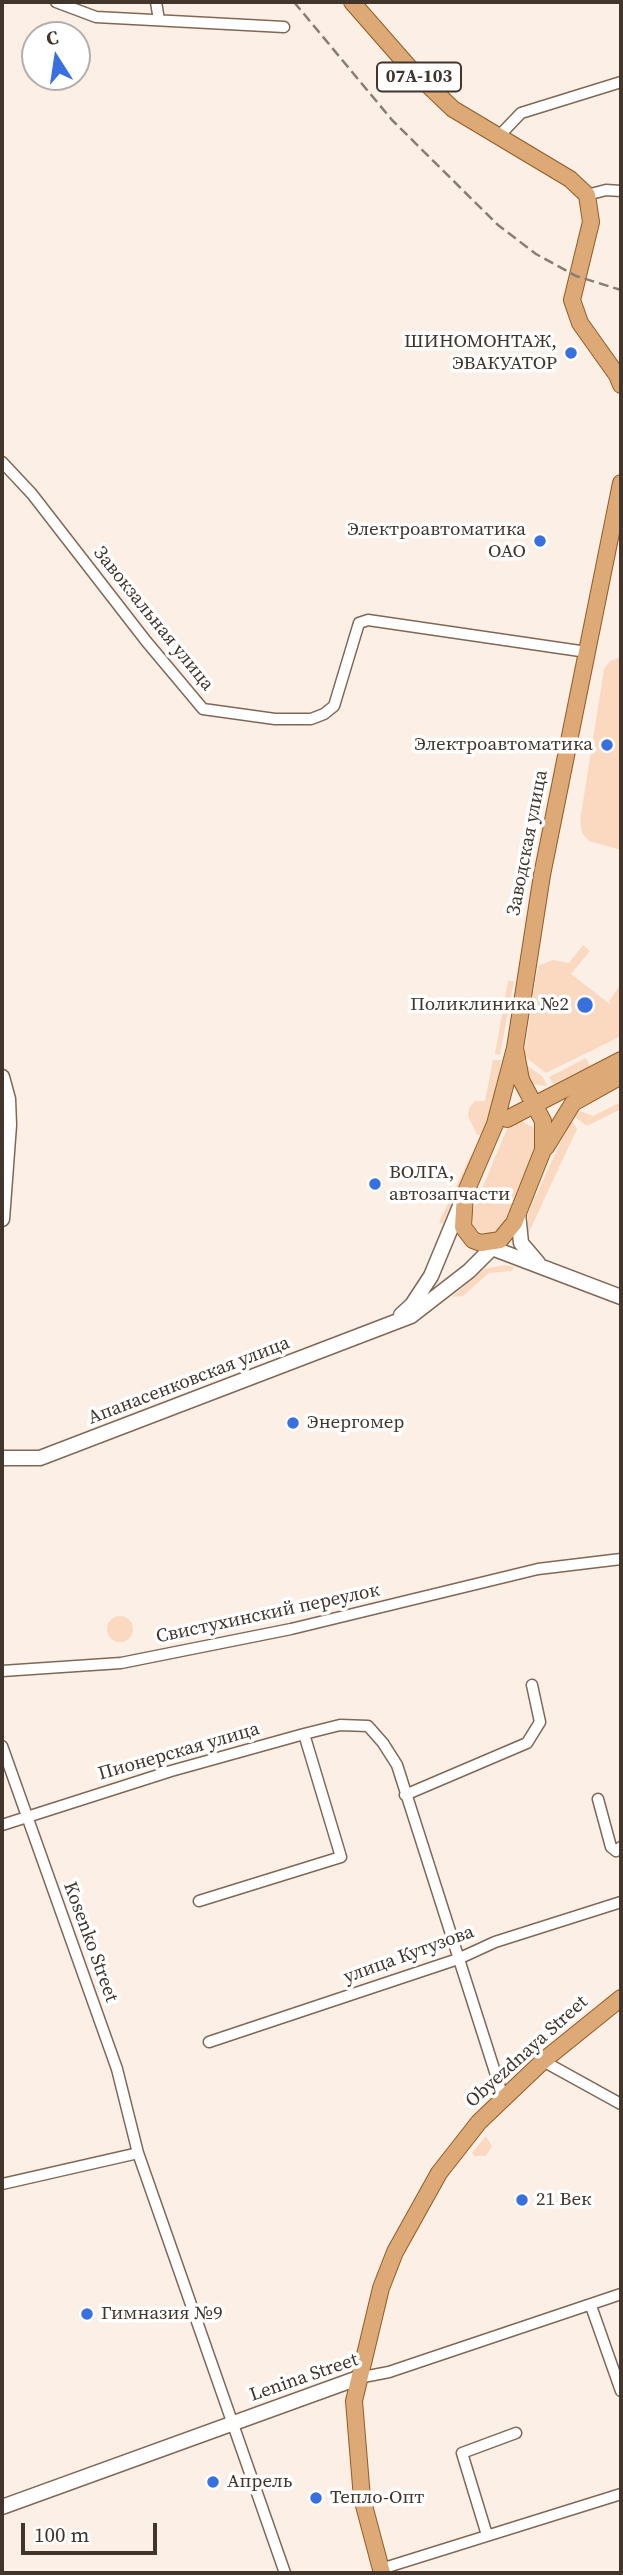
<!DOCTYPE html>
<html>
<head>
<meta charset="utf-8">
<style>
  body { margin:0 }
  #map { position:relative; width:623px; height:2575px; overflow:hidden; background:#fbefe6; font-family:"Source Serif 4",serif }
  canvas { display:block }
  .frame { position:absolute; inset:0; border:4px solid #41352c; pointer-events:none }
  .north { position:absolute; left:21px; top:21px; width:70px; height:70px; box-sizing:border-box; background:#fff; border:2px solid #b3aeab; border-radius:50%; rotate:348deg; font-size:19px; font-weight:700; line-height:28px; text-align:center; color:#41352c }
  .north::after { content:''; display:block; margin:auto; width:24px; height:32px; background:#3970e0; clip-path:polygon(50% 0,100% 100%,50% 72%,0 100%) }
  .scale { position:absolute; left:21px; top:2523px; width:136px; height:32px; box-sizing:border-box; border:4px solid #41352c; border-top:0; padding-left:9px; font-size:21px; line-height:24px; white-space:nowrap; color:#41352c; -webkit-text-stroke:5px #fff; paint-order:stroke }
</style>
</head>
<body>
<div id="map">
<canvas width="623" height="2575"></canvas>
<div class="frame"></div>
<div class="north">С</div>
<div class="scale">100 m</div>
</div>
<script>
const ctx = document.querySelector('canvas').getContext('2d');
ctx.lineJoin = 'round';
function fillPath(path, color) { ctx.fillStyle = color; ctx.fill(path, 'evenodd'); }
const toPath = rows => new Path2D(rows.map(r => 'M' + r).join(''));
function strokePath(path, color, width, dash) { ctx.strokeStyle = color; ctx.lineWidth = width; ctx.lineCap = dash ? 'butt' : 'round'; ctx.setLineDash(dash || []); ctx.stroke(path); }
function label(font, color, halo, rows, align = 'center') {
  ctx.font = font + ' "Source Serif 4",serif'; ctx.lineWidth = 7; ctx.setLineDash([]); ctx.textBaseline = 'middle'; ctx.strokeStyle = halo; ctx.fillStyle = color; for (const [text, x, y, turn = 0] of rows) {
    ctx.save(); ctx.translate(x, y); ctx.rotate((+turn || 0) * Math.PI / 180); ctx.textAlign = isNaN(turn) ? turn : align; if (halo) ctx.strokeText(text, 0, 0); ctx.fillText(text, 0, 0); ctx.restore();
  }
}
fillPath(toPath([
  [621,657,621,850,589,841,582,833,580,821,604,669,610,661],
  [583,945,590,951,571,974,611,1005,609,1001,621,984,621,1036,546,1073,524,1056,538,966,553,960,569,963],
  [508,981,514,981,500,1055,495,1054],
  [586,1058,590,1066,553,1084,549,1077],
  [493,1060,501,1060,493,1112,484,1134,477,1135,468,1116,469,1108,475,1101,485,1101],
  [521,1061,543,1077,547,1086,530,1084],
  [621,1102,621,1109,587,1126,575,1117,580,1111,593,1116],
  [571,1120,577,1129,528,1234,528,1213],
  [522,1121,537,1130,537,1144,503,1225,493,1234,485,1235,473,1226,472,1213,506,1131,510,1125],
  [472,1153,476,1155,443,1224,439,1222],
  [505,1265,514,1267,512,1271,489,1273,463,1296,452,1297,484,1269],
  '107 1629a13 13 0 1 1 26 0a13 13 0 1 1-26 0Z',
  [486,2136,492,2146,486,2156,474,2156,472,2153]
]), '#fbd9c0');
const street = toPath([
  [56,2,96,17,284,27],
  [156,2,159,20],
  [498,137,521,113,621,82],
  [587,195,606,190,621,191],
  [2,462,32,494,146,641,203,709,275,719,311,719,324,714,334,706,359,623,368,620,587,652],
  [2,1671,121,1663,291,1629,538,1569,621,1559],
  [2,1746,117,2069,138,2153,285,2573],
  [405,1795,527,1743,540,1722,532,1685],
  [598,1799,611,1847,616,1851,621,1847],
  [2,1825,171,1771,304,1734,340,1725,368,1726,383,1743,397,1765,503,2097],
  [199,1901,341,1857,304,1734],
  [209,2042,458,1959,495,1942,621,1902],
  [543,2061,621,2104],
  [2,2184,138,2153],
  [591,2306,621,2391],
  [358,2378,389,2372,621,2294],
  [487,2535,462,2453,516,2433],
  [381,2569,621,2494]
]);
const secondary = toPath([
  [2,1077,8,1099,9,1125,2,1219],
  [518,1213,521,1243,538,1263],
  [484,1245,621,1297],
  [401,1315,412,1305,431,1276,463,1199],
  [2,1458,40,1458,411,1316,469,1271,500,1240],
  [2,2507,358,2378]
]);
const primary = toPath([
  [352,2,408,66,453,109,570,179,587,195,591,222,572,300,580,323,617,375,621,385],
  [515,1048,521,1080,543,1121,543,1150,514,1223,500,1240,481,1243,473,1240,463,1227,465,1194,495,1124,515,1048,542,875,621,483],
  [507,1119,621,1060],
  [546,1147,573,1103,621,1076],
  [382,2573,362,2498,354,2401,381,2288,395,2252,439,2173,479,2122,543,2061,621,1998]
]);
strokePath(street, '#826754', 13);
strokePath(secondary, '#826754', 17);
strokePath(primary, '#965b22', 18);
strokePath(street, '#fff', 10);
strokePath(secondary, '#fff', 14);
strokePath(primary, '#dca977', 16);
strokePath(toPath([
  [294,2,392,120,498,225,536,254,576,276,621,290]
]), '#887c73', 2.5, [10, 5]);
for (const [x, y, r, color] of [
  [571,353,7,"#3970e0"],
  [540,541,7,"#3970e0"],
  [607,745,7,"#3970e0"],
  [585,1005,9,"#3970e0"],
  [375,1184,7,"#3970e0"],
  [293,1423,7,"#3970e0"],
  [522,2200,7,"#3970e0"],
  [87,2314,7,"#3970e0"],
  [213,2482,7,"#3970e0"],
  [316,2498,7,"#3970e0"]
]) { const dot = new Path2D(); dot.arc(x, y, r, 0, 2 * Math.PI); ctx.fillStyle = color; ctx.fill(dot); strokePath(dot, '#fff', 2.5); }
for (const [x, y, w] of [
  [419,77,84]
]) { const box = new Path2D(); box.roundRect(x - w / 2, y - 14.5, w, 29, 5); ctx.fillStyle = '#fff'; ctx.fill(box); strokePath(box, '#41352c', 2); }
label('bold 18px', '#41352c', null, [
  ["07А-103",419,77]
]);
label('19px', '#41352c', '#fff', [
  ["ШИНОМОНТАЖ,",557,342,"right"],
  ["ЭВАКУАТОР",557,364,"right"],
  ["Электроавтоматика",526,530,"right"],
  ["ОАО",526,552,"right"],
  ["Электроавтоматика",593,745,"right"],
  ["Поликлиника №2",569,1005,"right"],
  ["ВОЛГА,",389,1173],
  ["автозапчасти",389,1195],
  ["Энергомер",307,1423],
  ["21 Век",536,2200],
  ["Гимназия №9",101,2314],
  ["Апрель",227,2482],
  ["Тепло-Опт",330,2498]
], 'left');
label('19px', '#41352c', '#fff', [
  ["Завокзальная улица",153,619,51],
  ["Заводская улица",528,843,-79],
  ["Апанасенковская улица",189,1381,-21],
  ["Свистухинский переулок",268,1614,-12],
  ["Пионерская улица",179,1752,-16],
  ["Kosenko Street",90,1942,70],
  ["улица Кутузова",409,1955,-20],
  ["Obyezdnaya Street",527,2052,-42],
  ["Lenina Street",304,2378,-19]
]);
</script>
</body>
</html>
